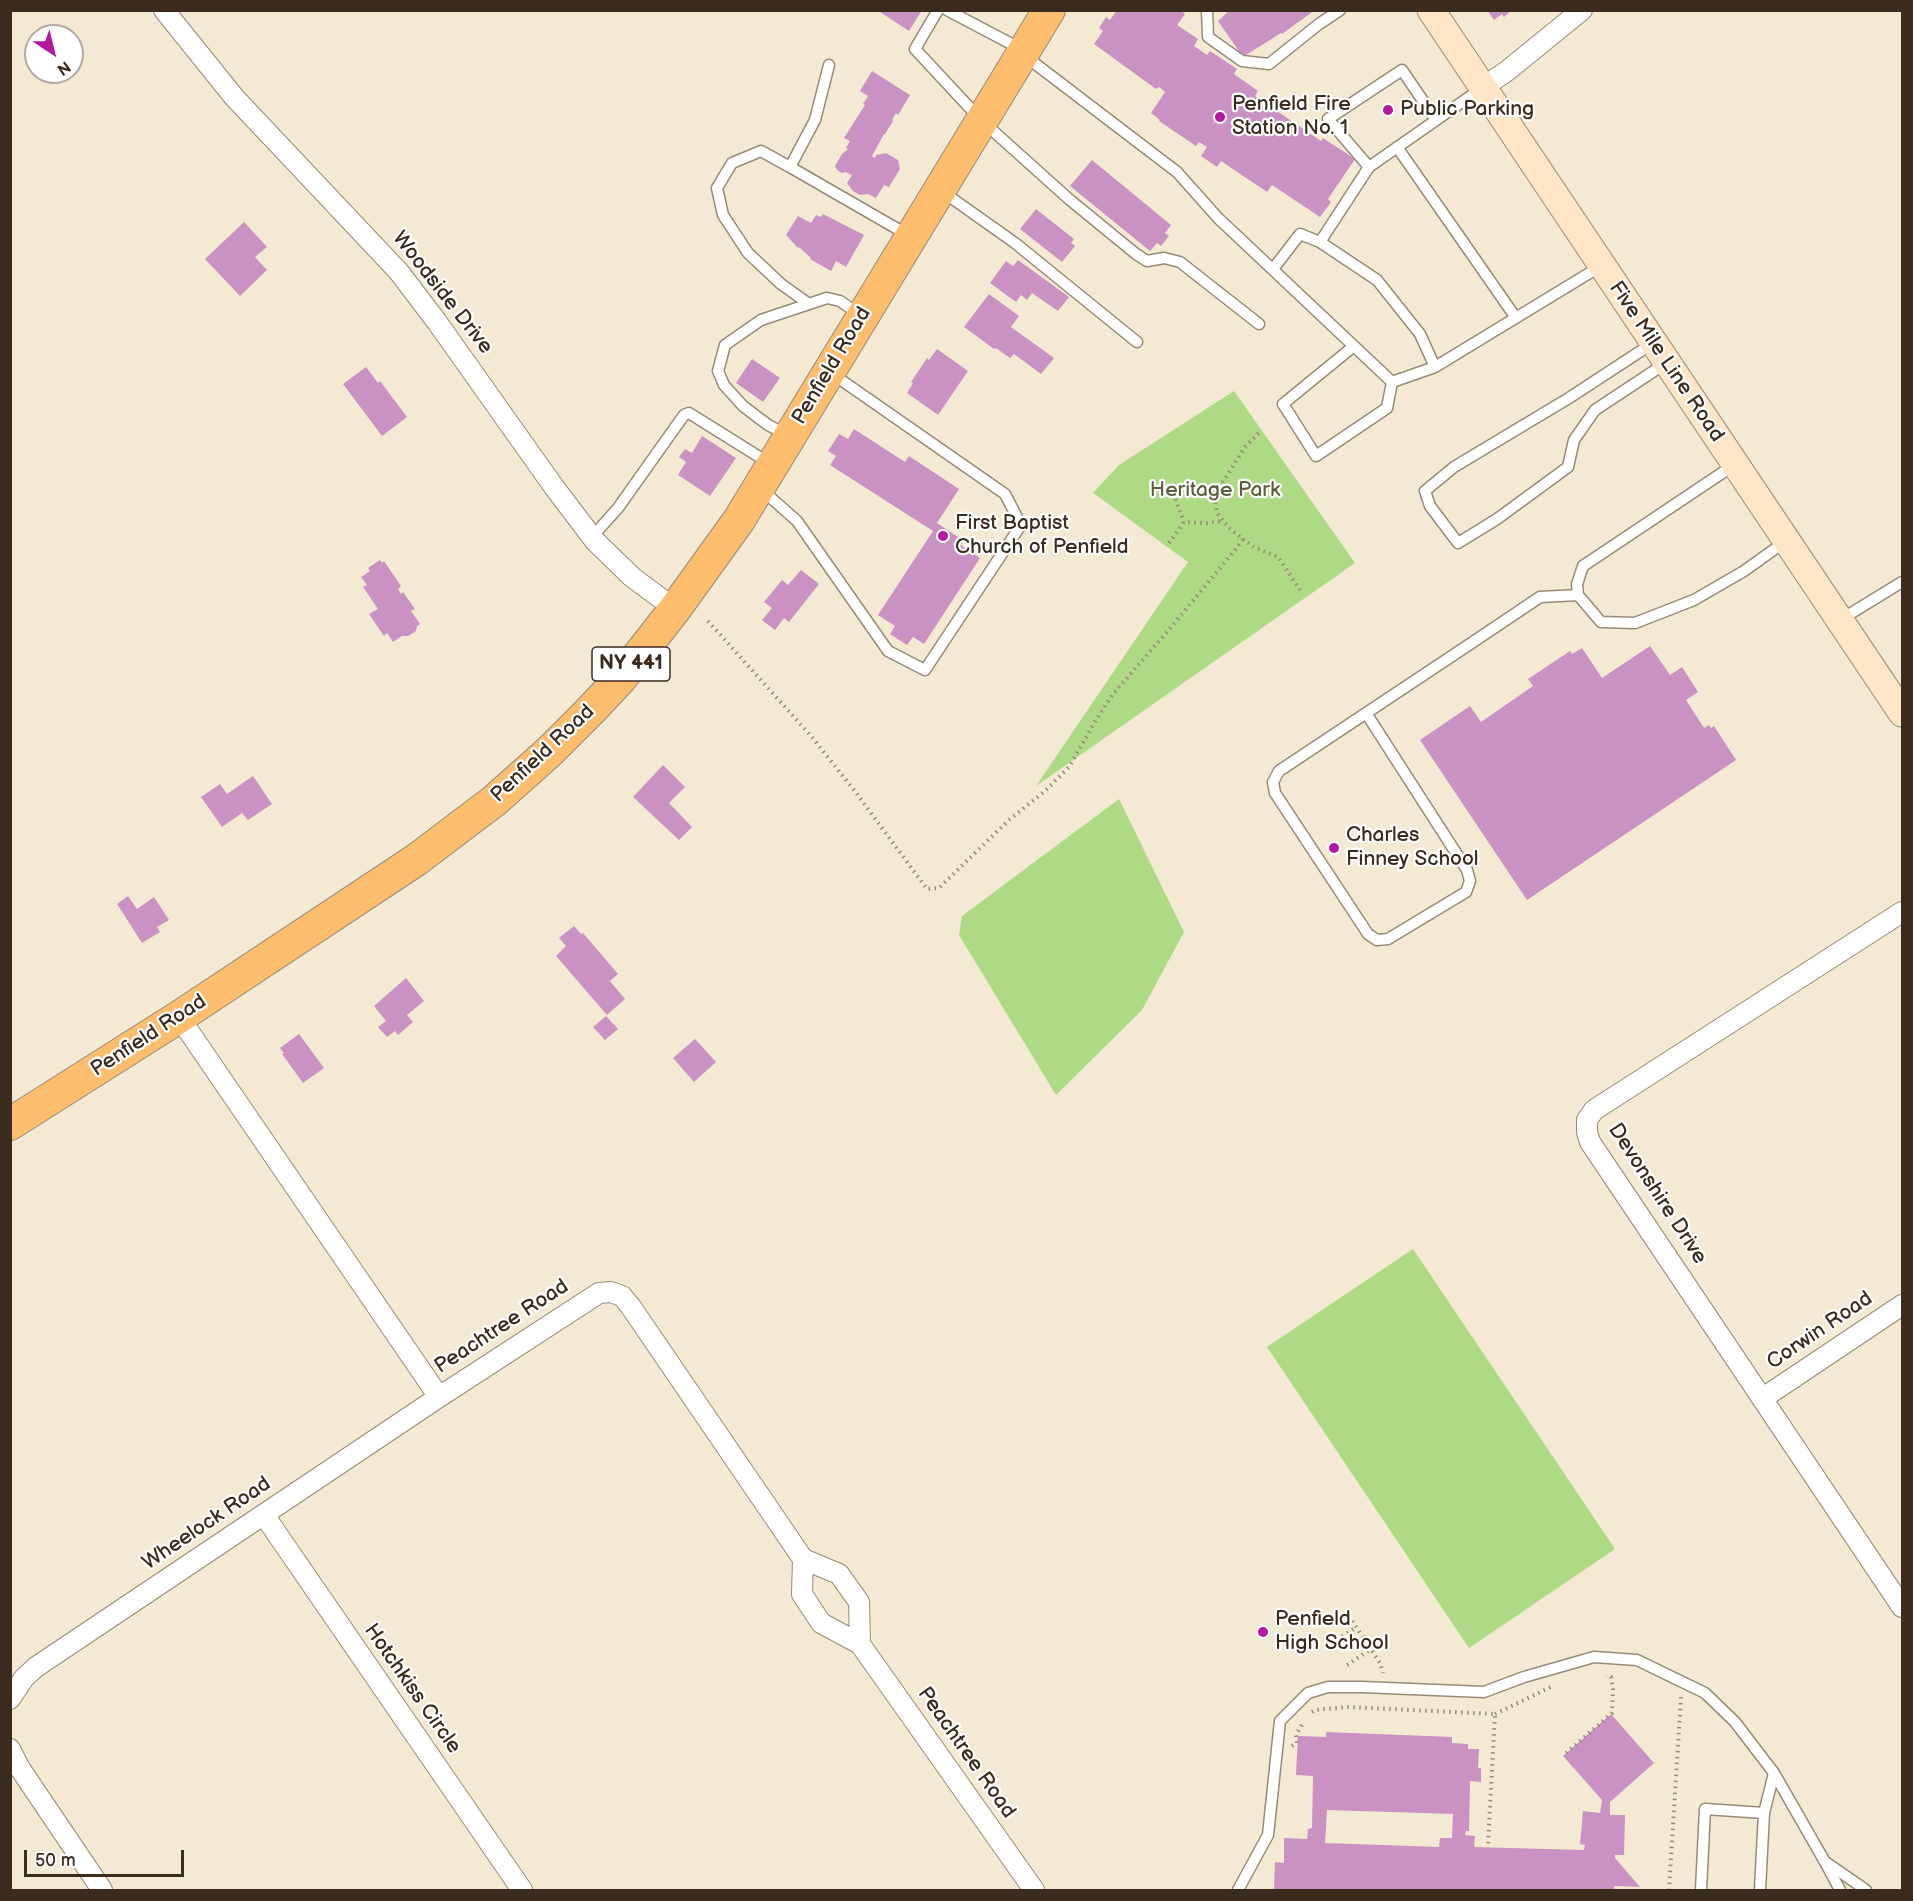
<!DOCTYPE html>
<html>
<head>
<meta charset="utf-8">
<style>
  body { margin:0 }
  #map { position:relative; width:1913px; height:1901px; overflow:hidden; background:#f4e9d3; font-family:"Balsamiq Sans",sans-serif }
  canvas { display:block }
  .frame { position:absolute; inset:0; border:12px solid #3b2a1e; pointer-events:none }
  .north { position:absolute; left:24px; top:24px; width:60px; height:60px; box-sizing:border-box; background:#fff; border:2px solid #b1aaa5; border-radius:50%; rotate:145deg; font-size:16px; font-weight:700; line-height:24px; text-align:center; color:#3b2a1e }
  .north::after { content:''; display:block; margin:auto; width:21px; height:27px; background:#b5179e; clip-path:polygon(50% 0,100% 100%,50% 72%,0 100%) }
  .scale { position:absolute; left:24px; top:1850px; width:160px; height:27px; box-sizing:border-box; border:3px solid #3b2a1e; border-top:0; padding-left:8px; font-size:18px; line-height:21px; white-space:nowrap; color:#3b2a1e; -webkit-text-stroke:4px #fff; paint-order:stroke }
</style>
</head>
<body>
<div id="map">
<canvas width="1913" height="1901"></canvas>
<div class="frame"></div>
<div class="north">N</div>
<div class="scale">50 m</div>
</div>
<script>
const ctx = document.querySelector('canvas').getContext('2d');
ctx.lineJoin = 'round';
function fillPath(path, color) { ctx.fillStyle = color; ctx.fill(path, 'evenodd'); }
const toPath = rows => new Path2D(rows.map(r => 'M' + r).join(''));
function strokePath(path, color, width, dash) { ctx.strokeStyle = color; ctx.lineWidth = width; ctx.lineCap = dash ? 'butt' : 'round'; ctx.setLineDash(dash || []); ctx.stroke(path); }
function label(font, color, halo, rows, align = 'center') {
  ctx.font = font + ' "Balsamiq Sans",sans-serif'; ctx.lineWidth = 4.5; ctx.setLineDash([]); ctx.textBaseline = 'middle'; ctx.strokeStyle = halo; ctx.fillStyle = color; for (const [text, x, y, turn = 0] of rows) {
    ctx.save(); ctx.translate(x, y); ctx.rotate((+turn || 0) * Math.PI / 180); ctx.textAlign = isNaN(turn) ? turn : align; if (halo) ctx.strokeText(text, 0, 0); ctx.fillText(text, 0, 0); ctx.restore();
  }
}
fillPath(toPath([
  [1234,391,1355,563,1036,786,1188,562,1093,493,1119,465],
  [1119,799,1184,932,1142,1010,1056,1095,959,935,962,916],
  [1413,1249,1615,1549,1469,1648,1267,1347]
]), '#aed985');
fillPath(toPath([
  [877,10,922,10,909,31],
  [1117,10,1180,10,1185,14,1177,25,1198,39,1194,46,1207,55,1210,51,1237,69,1234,74,1258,91,1255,96,1321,141,1323,138,1355,159,1328,199,1331,202,1320,217,1272,185,1267,192,1221,161,1217,167,1201,156,1207,147,1199,142,1196,146,1159,121,1160,120,1151,113,1165,92,1159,87,1156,89,1094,44,1103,31,1099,28,1106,17,1110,20],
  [1230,10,1315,10,1282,34,1281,33,1243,57,1218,21],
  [1487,10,1512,10,1504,17,1502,14,1494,20],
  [872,71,910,95,898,115,896,113,892,120,893,121,885,134,884,134,872,156,875,158,876,155,886,153,898,160,900,169,889,187,884,185,876,198,868,194,860,195,853,191,847,183,852,175,845,172,842,173,837,170,835,166,842,154,848,149,846,148,850,141,844,138,865,105,863,104,868,96,860,91],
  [1092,160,1171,225,1165,233,1169,236,1161,246,1157,243,1150,251,1070,186],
  [1036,209,1074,239,1071,243,1075,246,1062,262,1020,229],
  [823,214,864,235,846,267,836,261,831,271,810,259,811,258,799,247,798,248,786,235,798,216,811,223,816,215,821,217],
  [244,222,267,247,255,257,267,270,240,296,205,259],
  [1018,260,1069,297,1058,311,1032,293,1027,300,1021,295,1016,302,990,283,1006,261,1013,266],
  [989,294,1019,316,1011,327,1054,358,1041,374,1014,354,1010,358,996,348,994,349,964,327],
  [937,349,968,371,938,415,907,393,913,383,911,382,927,358,929,360],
  [752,359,780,378,763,402,736,383],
  [366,367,378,383,380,381,407,417,382,436,343,384],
  [854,429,905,462,909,456,959,489,937,523,964,541,961,545,980,558,924,644,913,637,907,645,890,634,895,626,878,615,933,531,830,465,836,456,828,451,839,434,848,439],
  [702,436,736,458,710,496,678,475,686,462,679,457,685,449,692,453],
  [380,560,382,563,384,561,401,586,398,589,401,594,403,592,415,609,411,611,420,624,417,626,416,631,408,636,402,636,393,642,387,633,384,636,369,614,378,609,363,587,367,585,361,577,370,571,368,568],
  [801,570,819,584,789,622,784,618,775,630,762,620,772,608,764,602,782,580,788,585],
  [1650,646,1670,675,1682,667,1698,692,1686,700,1704,728,1709,725,1711,728,1714,726,1736,760,1527,900,1420,740,1470,706,1481,722,1533,686,1528,679,1570,651,1572,654,1582,648,1602,678],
  [663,765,685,787,669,803,692,827,679,840,633,797],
  [253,776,272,804,248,820,242,813,222,827,201,797,220,784,227,794],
  [128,896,137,909,154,897,169,920,157,927,160,932,142,943,117,904],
  [574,926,581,934,583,933,618,974,610,981,625,999,607,1015,556,956,566,946,559,938],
  [406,978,424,1001,407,1015,413,1022,398,1035,395,1031,387,1037,378,1027,386,1021,374,1006],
  [606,1016,618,1029,605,1040,593,1027],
  [299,1034,324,1068,303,1083,282,1054,284,1053,280,1048],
  [695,1039,716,1062,694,1082,673,1058],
  [1611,1714,1654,1763,1610,1802,1610,1815,1625,1815,1624,1855,1615,1855,1615,1858,1640,1887,1614,1886,1614,1890,1274,1890,1275,1862,1284,1863,1284,1838,1307,1839,1308,1829,1312,1828,1313,1776,1296,1775,1298,1736,1326,1737,1326,1732,1452,1737,1452,1743,1468,1744,1468,1749,1479,1749,1478,1768,1481,1768,1481,1782,1470,1781,1469,1831,1466,1831,1465,1835,1475,1836,1474,1847,1584,1850,1585,1845,1580,1844,1583,1811,1600,1813,1602,1800,1563,1756],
  [1327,1810,1453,1814,1452,1838,1440,1838,1439,1847,1325,1843]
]), '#ca92c2');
const service = toPath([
  [938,10,915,49,982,121,1070,200,1136,254,1147,261,1164,258,1180,262,1259,324],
  [947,10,1021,49],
  [1207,10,1208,37,1242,61,1269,64,1319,24,1340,10],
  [1025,56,1177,172,1218,218,1392,382,1435,367,1601,266],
  [829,65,815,120,790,167,908,235],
  [1397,147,1516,318],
  [790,167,761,151,732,163,717,188,723,215,748,253,781,284,809,304],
  [1369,167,1328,119,1402,70,1436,120],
  [943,192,1015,243,1137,342],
  [1320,242,1377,280,1420,334,1435,367],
  [1273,269,1300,234,1320,242,1369,167,1482,88],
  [1653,343,1569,398,1454,467,1425,491,1430,506,1458,543,1497,519,1568,467,1574,440,1595,410,1666,363],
  [1354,346,1283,404,1316,456,1387,408,1392,382],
  [786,434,768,425,743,406,724,385,718,371,725,345,761,320,827,298,840,301,862,316],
  [1734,465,1583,566,1577,584,1578,595,1601,622,1635,623,1694,600,1744,571,1786,541],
  [761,489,797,521,888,651,925,670,1021,525,1005,494,831,373],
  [592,537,618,508,684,415,689,413,769,463],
  [1840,620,1902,582],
  [1366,713,1467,870,1470,881,1466,892,1388,939,1377,940,1368,934,1275,793,1273,782,1279,771,1470,644,1540,597,1578,595],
  [1827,1863,1866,1890],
  [1238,1890,1268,1835,1280,1721,1308,1693,1328,1687,1362,1687,1484,1692,1524,1677,1594,1657,1637,1660,1705,1693,1735,1722,1774,1773,1825,1862,1840,1890],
  [1701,1890,1705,1809,1764,1813],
  [1760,1890,1764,1813,1774,1773]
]);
const minor = toPath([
  [164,10,234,97,399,272,437,322,554,487,595,541,632,577,675,609],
  [1482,88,1507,71,1582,10],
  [1902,912,1594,1110,1587,1120,1587,1132,1590,1142,1902,1607],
  [179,1017,439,1397],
  [1763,1398,1902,1305],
  [264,1515,522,1890],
  [803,1559,839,1574,859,1602,860,1644],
  [10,1699,24,1678,36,1667,439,1397,599,1293,611,1292,622,1296,631,1307,803,1559,802,1594,821,1623,860,1644,1034,1890],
  [10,1749,19,1767,102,1890]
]);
const secondary = toPath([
  [1431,10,1902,713]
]);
const primary = toPath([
  [10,1124,179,1017,416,860,494,801,549,752,591,710,621,678,675,609,739,520,1049,10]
]);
strokePath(service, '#988a78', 13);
strokePath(minor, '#988a78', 22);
strokePath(secondary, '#988a78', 29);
strokePath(primary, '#988a78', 34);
strokePath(toPath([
  [1171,488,1184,522],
  [1243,539,1254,547,1278,557,1300,590],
  [1169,543,1184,522,1207,523,1222,521],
  [708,621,811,736,854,790,927,889,939,888,1009,820,1045,791,1069,767,1096,720,1113,694,1162,638,1235,550,1243,539,1229,528,1217,513,1214,496,1245,447,1262,430],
  [1349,1616,1380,1663,1383,1673],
  [1332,1643,1357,1627],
  [1347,1665,1371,1649],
  [1312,1712,1315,1710,1348,1707,1495,1714,1488,1845],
  [1495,1714,1551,1687],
  [1292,1746,1297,1743,1296,1735,1304,1721],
  [1566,1753,1612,1713,1613,1689,1611,1677,1606,1676],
  [1669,1890,1681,1697]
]), '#988a78', 4, [1.5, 4.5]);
strokePath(service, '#fff', 10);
strokePath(minor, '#fff', 20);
strokePath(secondary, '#fee5c5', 27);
strokePath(primary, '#fcbd6f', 32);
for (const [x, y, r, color] of [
  [1388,110,6,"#b5179e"],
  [1220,117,6,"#b5179e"],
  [943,536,6,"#b5179e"],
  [1334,848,6,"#b5179e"],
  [1263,1632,6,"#b5179e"]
]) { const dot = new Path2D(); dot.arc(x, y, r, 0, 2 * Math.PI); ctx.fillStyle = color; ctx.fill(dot); strokePath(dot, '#fff', 2); }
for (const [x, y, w] of [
  [631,664,78]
]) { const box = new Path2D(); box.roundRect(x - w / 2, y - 17, w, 34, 4.5); ctx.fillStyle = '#fff'; ctx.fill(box); strokePath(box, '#3b2a1e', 1.5); }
label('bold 20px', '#3b2a1e', null, [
  ["NY 441",631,664]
]);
label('21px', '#3b2a1e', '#fff', [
  ["Penfield Fire",1232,105],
  ["Station No. 1",1232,129],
  ["Public Parking",1400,110],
  ["First Baptist",955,524],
  ["Church of Penfield",955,548],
  ["Charles",1346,836],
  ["Finney School",1346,860],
  ["Penfield",1275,1620],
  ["High School",1275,1644]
], 'left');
label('21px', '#3b2a1e', '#fff', [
  ["Woodside Drive",442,293,52],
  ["Five Mile Line Road",1666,362,56],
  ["Penfield Road",832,366,-59],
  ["Penfield Road",543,754,-43],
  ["Penfield Road",149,1036,-33],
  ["Devonshire Drive",1657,1194,57],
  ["Peachtree Road",502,1327,-33],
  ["Corwin Road",1820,1331,-34],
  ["Wheelock Road",207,1524,-34],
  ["Hotchkiss Circle",412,1689,55],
  ["Peachtree Road",966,1753,55]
]);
label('21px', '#5e5f3d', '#fff', [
  ["Heritage Park",1215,491]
]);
</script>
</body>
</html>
